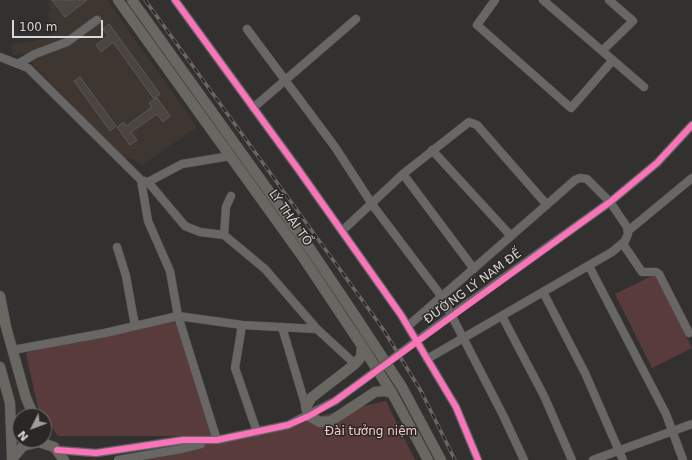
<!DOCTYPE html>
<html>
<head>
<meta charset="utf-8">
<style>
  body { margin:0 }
  #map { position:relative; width:692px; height:460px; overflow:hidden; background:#333130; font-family:"DejaVu Sans",sans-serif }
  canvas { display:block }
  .north { position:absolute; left:12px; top:408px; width:40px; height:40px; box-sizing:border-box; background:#2a2725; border:1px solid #706e6c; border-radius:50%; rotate:228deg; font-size:11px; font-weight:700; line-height:16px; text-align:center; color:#d9d8d6 }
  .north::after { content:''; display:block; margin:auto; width:14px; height:18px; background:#9f9e9c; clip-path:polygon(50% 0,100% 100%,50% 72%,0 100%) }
  .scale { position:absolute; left:12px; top:20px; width:91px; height:18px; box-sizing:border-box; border:2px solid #d9d8d6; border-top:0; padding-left:5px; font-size:12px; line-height:14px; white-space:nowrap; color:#d9d8d6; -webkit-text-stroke:3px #2a2725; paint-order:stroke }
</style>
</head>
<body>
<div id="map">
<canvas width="692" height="460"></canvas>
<div class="north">N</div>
<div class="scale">100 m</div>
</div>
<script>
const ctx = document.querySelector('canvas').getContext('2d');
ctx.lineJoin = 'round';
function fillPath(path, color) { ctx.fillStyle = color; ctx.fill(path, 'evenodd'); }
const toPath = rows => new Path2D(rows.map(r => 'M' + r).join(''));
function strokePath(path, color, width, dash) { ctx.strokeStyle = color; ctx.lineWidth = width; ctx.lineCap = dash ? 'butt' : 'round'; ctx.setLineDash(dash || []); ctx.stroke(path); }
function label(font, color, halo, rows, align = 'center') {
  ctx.font = font + ' "DejaVu Sans",sans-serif'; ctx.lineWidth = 3; ctx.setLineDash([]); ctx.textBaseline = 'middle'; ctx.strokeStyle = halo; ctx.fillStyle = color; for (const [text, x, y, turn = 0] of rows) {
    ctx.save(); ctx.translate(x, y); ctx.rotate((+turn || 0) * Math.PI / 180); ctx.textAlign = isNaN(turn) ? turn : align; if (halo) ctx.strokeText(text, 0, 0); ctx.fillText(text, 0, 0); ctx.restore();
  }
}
fillPath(toPath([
  [48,0,107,0,197,127,142,165,131,158,125,160,23,54,13,55,11,44,52,38,47,11,50,10]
]), '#3e3731');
fillPath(toPath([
  [656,274,692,348,652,368,615,294],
  [178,316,215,436,58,436,38,408,26,353],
  [386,401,415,460,121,460]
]), '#5a3b3c');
const building = toPath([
  [52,0,87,0,65,17,52,0],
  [109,24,160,94,154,99,113,42,101,52,96,45,108,36,103,29,109,24],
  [80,77,116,126,110,131,74,81,80,77],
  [157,98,170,116,163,122,157,114,131,132,137,140,130,145,117,127,124,122,126,126,152,107,149,103,157,98]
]);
fillPath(building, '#4b4441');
strokePath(building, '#595857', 1);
const minor = toPath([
  [175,0,298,169,401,315,456,407,478,460],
  [495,0,477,25,571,108,613,60],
  [543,0,644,87],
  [247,29,335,147,374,207,442,297,503,415,524,460],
  [602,51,633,21,609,0],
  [0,57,28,68,141,180,148,182,185,226,200,232,224,235,265,269,317,329,355,364],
  [18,64,35,54,67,42,97,20],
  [253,108,356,19],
  [432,150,511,236],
  [403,174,474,269],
  [141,180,148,221,170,271,178,316,217,440],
  [148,182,182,164,230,156],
  [342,231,403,174,469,122,477,125,547,205],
  [628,231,692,178],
  [224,235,226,207,231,196],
  [623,244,642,272,656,272,659,274,689,333],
  [117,247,126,276,135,326],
  [589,266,666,414,683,460],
  [543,292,585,373,623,460],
  [460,309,610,202,657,163,692,125],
  [502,316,544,396,572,460],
  [242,325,235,368,257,432],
  [408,326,575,180,580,178,587,179,610,202,627,227,628,234,625,241,612,252,427,359],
  [282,327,306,407],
  [13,350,105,333,178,316,242,325,317,329],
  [57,450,96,453,183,440,217,440,288,425,335,401],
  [118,460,181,449,201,444],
  [593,460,692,424]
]);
const major = toPath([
  [118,0,302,256,362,346,392,393,428,460],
  [132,0,311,250,352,311,402,387,441,460],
  [0,296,6,327,26,398,34,416],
  [362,346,361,357,355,364,311,398,306,407,309,416,320,422,331,421,375,392,384,391,392,393],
  [0,367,10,403,12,458],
  [12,459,23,446,39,442,54,447,64,460]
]);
strokePath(minor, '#504f4e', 9);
strokePath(major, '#504f4e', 11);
strokePath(minor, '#686766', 8);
strokePath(major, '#696761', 10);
const rail = toPath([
  [145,0,383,329,421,391,455,460]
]);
strokePath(rail, '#686766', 3.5);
strokePath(rail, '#2a2725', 2, [6]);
const minorBridge = toPath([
  [335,401,460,309]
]);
strokePath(minorBridge, '#504f4e', 9, []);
strokePath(minorBridge, '#686766', 8);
strokePath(toPath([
  [175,0,298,169,401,315,456,407,478,460],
  [57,450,96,453,183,440,217,440,288,425,309,416,335,401,610,202,657,163,692,125]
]), '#fb73b8', 6);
label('12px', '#d9d8d6', '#2a2725', [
  ["LÝ THÁI TỔ",290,218,55],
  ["ĐƯỜNG LÝ NAM ĐẾ",473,287,-36]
]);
label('12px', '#f7c9ca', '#2a2725', [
  ["Đài tưởng niệm",371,432]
]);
</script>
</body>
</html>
